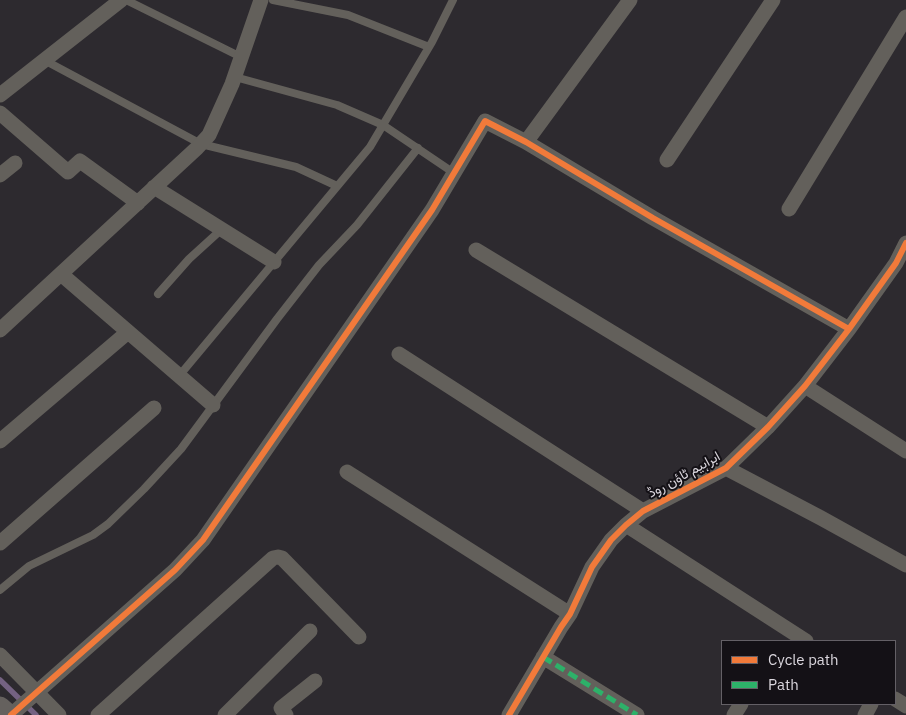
<!DOCTYPE html>
<html>
<head>
<meta charset="utf-8">
<style>
  body { margin:0 }
  #map { position:relative; width:906px; height:715px; overflow:hidden; background:#2d2a2f; font-family:"IBM Plex Sans",sans-serif }
  canvas { display:block }
  .legend { position:absolute; left:721px; top:640px; width:175px; height:65px; box-sizing:border-box; background:#141116; border:1px solid #646066; margin:0; padding:6px 9px; list-style:none; font-size:15px; color:#dbd7de }
  .legend li { display:flex; align-items:center; gap:10px; height:25px }
  .legend b { width:25px; border:1px solid #646066 }
</style>
</head>
<body>
<div id="map">
<canvas width="906" height="715"></canvas>
<ul class="legend">
<li><b style="height:6px;background:#f17a3a"></b>Cycle path</li>
<li><b style="height:6px;background:#2db169"></b>Path</li>
</ul>
</div>
<script>
const ctx = document.querySelector('canvas').getContext('2d');
ctx.lineJoin = 'round';
const toPath = rows => new Path2D(rows.map(r => 'M' + r).join(''));
function strokePath(path, color, width, dash) { ctx.strokeStyle = color; ctx.lineWidth = width; ctx.lineCap = dash ? 'butt' : 'round'; ctx.setLineDash(dash || []); ctx.stroke(path); }
function label(font, color, halo, rows, align = 'center') {
  ctx.font = font + ' "IBM Plex Sans",Vazirmatn,sans-serif'; ctx.lineWidth = 4; ctx.setLineDash([]); ctx.textBaseline = 'middle'; ctx.strokeStyle = halo; ctx.fillStyle = color; for (const [text, x, y, turn = 0] of rows) {
    ctx.save(); ctx.translate(x, y); ctx.rotate((+turn || 0) * Math.PI / 180); ctx.textAlign = isNaN(turn) ? turn : align; if (halo) ctx.strokeText(text, 0, 0); ctx.fillText(text, 0, 0); ctx.restore();
  }
}
strokePath(toPath([
  [0,680,36,715]
]), '#746282', 5.5);
strokePath(toPath([
  [126,0,241,57],
  [273,0,348,15,429,47],
  [44,60,201,144,296,167,337,186],
  [235,77,337,105,383,125,454,173],
  [158,294,189,259,222,229],
  [179,376,370,147,432,42,453,0],
  [0,590,29,566,93,535,108,524,144,489,181,449,277,319,319,265,357,225,418,148]
]), '#63605b', 8);
strokePath(toPath([
  [0,95,121,0],
  [0,113,68,172,80,161,138,203],
  [526,142,630,0],
  [667,160,773,0],
  [0,175,15,163],
  [154,187,274,262],
  [789,209,906,17],
  [476,250,768,427],
  [61,274,213,405],
  [0,330,197,148,209,135,232,84,261,0],
  [399,354,643,511],
  [805,386,906,451],
  [0,441,128,332],
  [726,468,821,518,906,565],
  [347,472,570,614],
  [626,525,806,641],
  [0,543,154,408],
  [0,655,59,715],
  [543,657,637,715],
  [895,699,906,706],
  [11,715,175,570,203,540,432,210,485,121,526,142,653,218,849,329],
  [98,715,273,558,278,557,282,558,359,637],
  [225,715,310,631],
  [286,715,281,708,315,681],
  [509,715,561,627,570,614,592,567,611,540,626,525,643,511,726,468,768,427,805,386,849,329,896,263,906,243],
  [734,715,741,704],
  [865,715,871,704]
]), '#63605b', 15);
strokePath(toPath([
  [0,707,9,715]
]), '#65615e', 21);
strokePath(toPath([
  [543,657,637,715]
]), '#2db169', 5, [10, 5]);
strokePath(toPath([
  [11,715,175,570,203,540,432,210,485,121,526,142,653,218,849,329],
  [509,715,561,627,570,614,592,567,611,540,626,525,643,511,726,468,768,427,805,386,849,329,896,263,906,243]
]), '#f17a3a', 6);
label('14px', '#dbd7de', '#141116', [
  ["ابراہیم ٹاؤن روڈ",684,475,-29]
]);
</script>
</body>
</html>
